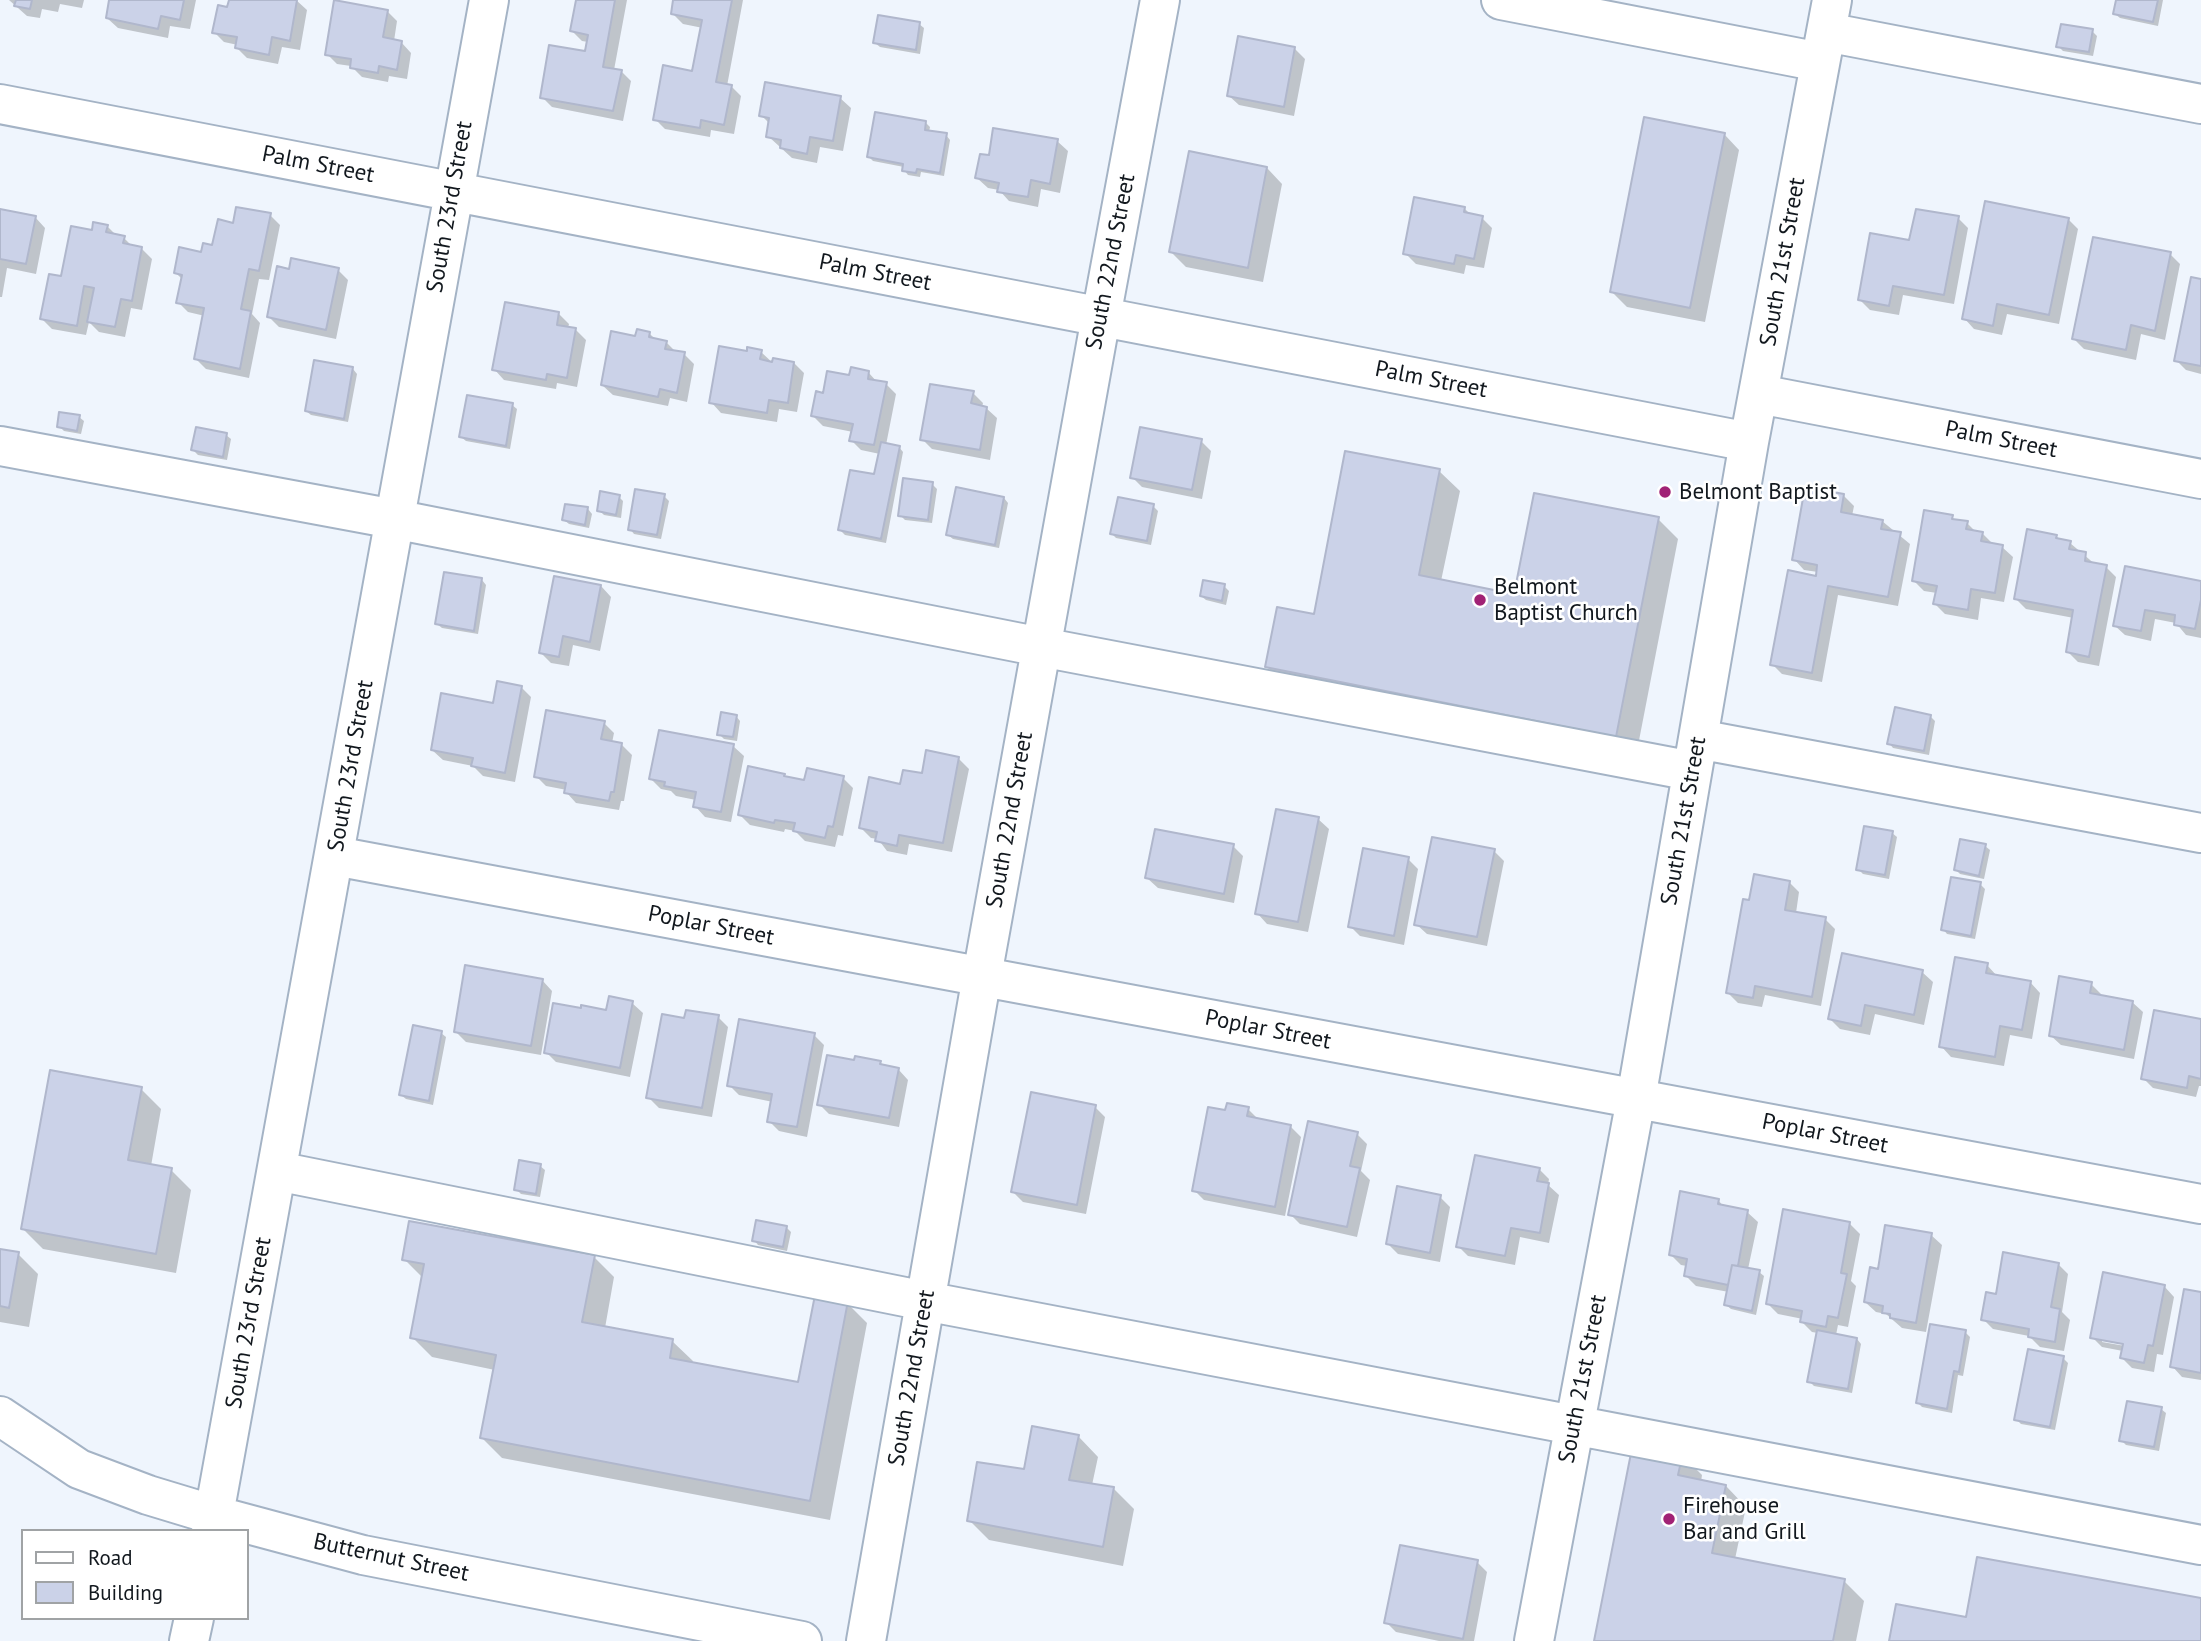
<!DOCTYPE html>
<html>
<head>
<meta charset="utf-8">
<style>
  body { margin:0 }
  #map { position:relative; width:2201px; height:1641px; overflow:hidden; background:#eff5fd; font-family:"PT Sans",sans-serif }
  canvas { display:block }
  .legend { position:absolute; left:21px; top:1529px; width:228px; height:91px; box-sizing:border-box; background:#fff; border:2px solid #a0a3a5; margin:0; padding:9px 12px; list-style:none; font-size:21px; color:#12181e }
  .legend li { display:flex; align-items:center; gap:14px; height:35px }
  .legend b { width:35px; border:2px solid #a0a3a5 }
</style>
</head>
<body>
<div id="map">
<canvas width="2201" height="1641"></canvas>
<ul class="legend">
<li><b style="height:9px;background:#fff"></b>Road</li>
<li><b style="height:19px;background:#cbd2e8"></b>Building</li>
</ul>
</div>
<script>
const ctx = document.querySelector('canvas').getContext('2d');
ctx.lineJoin = 'round';
function fillPath(path, color) { ctx.fillStyle = color; ctx.fill(path, 'evenodd'); }
const toPath = rows => new Path2D(rows.map(r => 'M' + r).join(''));
function strokePath(path, color, width, dash) { ctx.strokeStyle = color; ctx.lineWidth = width; ctx.lineCap = dash ? 'butt' : 'round'; ctx.setLineDash(dash || []); ctx.stroke(path); }
function label(font, color, halo, rows, align = 'center') {
  ctx.font = font + ' "PT Sans",sans-serif'; ctx.lineWidth = 5; ctx.setLineDash([]); ctx.textBaseline = 'middle'; ctx.strokeStyle = halo; ctx.fillStyle = color; for (const [text, x, y, turn = 0] of rows) {
    ctx.save(); ctx.translate(x, y); ctx.rotate((+turn || 0) * Math.PI / 180); ctx.textAlign = isNaN(turn) ? turn : align; if (halo) ctx.strokeText(text, 0, 0); ctx.fillText(text, 0, 0); ctx.restore();
  }
}
fillPath(toPath([
  [9,0,84,0,82,8,60,4,58,12,42,9,40,18,27,16],
  [111,0,196,0,190,29,170,26,168,38,118,28,107,18],
  [231,0,296,0,307,10,300,50,282,47,278,64,247,58,237,48,238,45,224,42,214,32,229,9],
  [578,0,627,0,614,70,621,71,631,81,623,121,552,107,542,97,586,53,588,42,582,41,572,31],
  [675,0,743,0,727,86,731,86,741,96,734,134,711,130,710,137,665,129,655,119,694,73,703,28,683,24,673,14],
  [2118,0,2163,0,2158,26,2120,18,2115,14],
  [387,11,397,21,394,41,401,42,411,53,407,79,389,76,388,82,362,77,351,66,337,64,327,54],
  [919,24,924,28,920,54,880,47,875,43],
  [2092,31,2097,36,2093,56,2063,51,2058,46],
  [1295,49,1305,59,1294,116,1239,105,1228,95],
  [840,98,851,108,843,151,820,147,817,163,792,158,768,136,770,124,761,115],
  [925,122,930,127,929,132,946,135,950,140,944,176,921,172,920,177,908,175,904,170,904,167,873,161,869,157],
  [1724,134,1739,150,1705,322,1627,307,1612,292],
  [1057,141,1068,151,1060,193,1041,189,1038,207,1009,201,999,190,988,188,977,178,990,157],
  [1267,168,1282,184,1263,282,1186,267,1171,252],
  [1464,208,1472,216,1482,218,1492,228,1484,268,1466,265,1464,274,1416,264,1405,253],
  [0,211,35,217,45,228,36,274,7,268,2,297,0,297],
  [270,215,280,225,269,280,259,279,252,314,260,323,249,378,206,369,196,359,205,316,188,312,178,302,183,280,176,273,213,247,234,225],
  [1958,218,1968,228,1954,304,1903,295,1899,315,1870,310,1859,299,1911,243],
  [2068,219,2078,229,2059,324,2007,314,2002,335,1974,329,1964,318],
  [107,226,117,236,124,238,133,247,142,249,152,259,142,310,131,308,125,337,99,332,89,322,86,335,52,329,42,319,62,278,93,232],
  [2170,254,2180,264,2165,340,2141,334,2136,360,2084,349,2074,339],
  [338,270,348,280,336,339,279,327,269,317,290,271],
  [2201,281,2201,374,2186,370,2176,360],
  [559,314,569,324,568,328,575,329,586,340,577,387,557,383,556,389,504,380,494,369],
  [649,333,656,340,666,342,676,352,684,354,694,364,687,402,670,398,668,406,613,395,602,385,637,338],
  [761,352,774,364,794,363,804,373,797,412,779,409,777,422,721,413,711,402,748,353],
  [353,369,357,374,348,422,311,415,306,411],
  [868,372,878,383,886,384,896,394,886,445,899,447,903,452,886,543,845,535,840,530,876,476,880,454,861,450,851,440,853,432,823,426,813,416,825,395,851,377],
  [973,393,983,403,982,407,986,408,997,418,990,460,932,449,922,439],
  [512,405,517,409,510,449,466,441,461,437],
  [79,417,84,421,81,434,64,431,59,426],
  [226,435,231,439,227,460,198,455,193,450],
  [1201,441,1211,451,1202,499,1142,487,1132,477],
  [1439,471,1460,491,1441,581,1516,596,1658,519,1678,539,1636,756,1287,687,1267,667,1315,616],
  [932,484,937,489,932,523,905,520,900,515],
  [664,496,669,501,661,539,634,534,630,529],
  [1844,496,1854,506,1852,516,1882,521,1910,544,1898,606,1838,595,1822,682,1782,674,1772,664,1817,578,1818,572,1804,570,1794,559],
  [619,497,623,501,621,518,604,515,599,510],
  [1004,498,1008,503,999,548,953,539,948,535],
  [1153,506,1158,511,1151,545,1116,538,1112,534],
  [588,509,592,514,589,528,569,524,564,520],
  [1952,517,1956,521,1967,523,1976,532,1982,533,1993,544,2002,547,2013,557,2004,602,1981,598,1978,620,1945,614,1935,604,1937,593,1924,591,1913,580],
  [2056,536,2061,541,2070,543,2096,565,2106,567,2116,577,2099,666,2078,662,2068,652,2074,618,2026,609,2016,599],
  [2126,568,2201,583,2201,638,2186,635,2176,623,2155,619,2151,641,2125,635,2114,625],
  [482,580,486,585,478,634,442,628,437,624],
  [601,586,611,597,600,651,573,645,569,666,551,663,541,653],
  [1224,586,1229,591,1226,605,1206,600,1201,596],
  [521,687,531,697,515,782,483,776,473,766,443,760,432,750],
  [736,716,740,721,737,741,724,739,719,734],
  [1930,716,1935,721,1929,755,1893,748,1889,743],
  [604,723,614,733,612,743,622,745,632,755,624,801,621,801,619,810,576,803,566,792,567,790,546,786,536,776],
  [733,746,744,756,731,822,705,817,695,806,696,800,676,796,671,791,661,789,651,779],
  [958,758,969,769,952,852,909,844,907,855,887,851,878,839,871,838,861,828,902,786],
  [784,775,787,778,805,783,843,778,853,788,843,836,838,835,835,847,805,841,795,831,785,829,784,832,750,825,740,815],
  [1318,819,1329,829,1308,932,1267,924,1257,913],
  [1892,833,1897,837,1889,879,1863,874,1858,869],
  [1233,846,1243,856,1234,903,1158,888,1147,878],
  [1985,846,1990,850,1984,879,1960,874,1956,870],
  [1494,851,1504,861,1487,946,1427,934,1416,924],
  [1408,859,1418,869,1404,945,1360,936,1350,926],
  [1789,882,1799,892,1796,913,1825,919,1835,929,1821,1006,1765,995,1762,1007,1738,1003,1728,993,1751,902],
  [1980,884,1985,889,1975,939,1947,934,1943,929],
  [1987,965,1997,976,2030,982,2040,993,2032,1039,2010,1035,2004,1066,1951,1057,1941,1046],
  [1922,972,1933,982,1924,1025,1875,1014,1870,1035,1840,1029,1830,1019],
  [542,980,552,991,541,1055,466,1042,456,1032],
  [2091,984,2101,994,2101,997,2132,1002,2143,1012,2134,1059,2061,1045,2050,1035],
  [632,1003,643,1013,630,1077,556,1062,546,1052,608,1012],
  [718,1017,728,1027,712,1117,659,1108,648,1097],
  [2201,1021,2201,1086,2199,1086,2196,1097,2153,1088,2143,1078],
  [441,1033,446,1037,433,1105,406,1099,401,1095],
  [814,1035,824,1045,807,1137,779,1131,769,1121,773,1102,739,1095,729,1085],
  [855,1062,880,1062,885,1067,898,1069,908,1080,899,1127,829,1114,819,1104],
  [141,1089,161,1109,151,1166,171,1170,191,1190,176,1273,43,1249,22,1228],
  [1095,1107,1105,1117,1086,1214,1023,1202,1013,1192],
  [1248,1109,1259,1120,1291,1127,1301,1137,1285,1216,1204,1200,1194,1190,1227,1112],
  [1357,1134,1367,1144,1361,1171,1370,1180,1357,1237,1300,1224,1290,1214],
  [540,1166,545,1170,540,1197,521,1194,516,1189],
  [1539,1169,1549,1179,1548,1185,1559,1195,1549,1243,1520,1237,1515,1265,1468,1256,1458,1246],
  [1440,1197,1450,1207,1440,1262,1398,1254,1388,1244],
  [1718,1200,1725,1208,1747,1212,1758,1222,1748,1269,1759,1272,1764,1276,1756,1315,1731,1309,1726,1305,1729,1292,1696,1286,1685,1275,1687,1266,1681,1265,1670,1254],
  [1850,1224,1860,1234,1851,1281,1856,1286,1848,1327,1838,1325,1836,1335,1857,1339,1861,1344,1852,1393,1814,1386,1809,1381,1818,1333,1812,1332,1802,1322,1803,1319,1778,1314,1767,1303],
  [786,1227,791,1232,787,1251,758,1245,754,1240],
  [1931,1235,1942,1245,1926,1332,1902,1328,1886,1314,1876,1312,1865,1302,1879,1271],
  [0,1250,18,1254,38,1274,29,1327,0,1322],
  [594,1257,614,1277,605,1328,672,1341,693,1361,692,1364,800,1384,847,1303,867,1323,830,1520,502,1458,482,1438,495,1370,432,1357,412,1337,423,1278,404,1259],
  [2058,1264,2068,1274,2062,1312,2070,1320,2064,1351,2040,1347,2029,1336,1993,1329,1983,1319,1997,1296],
  [2164,1286,2174,1297,2163,1355,2157,1354,2154,1372,2132,1368,2122,1358,2123,1351,2102,1347,2092,1337],
  [2102,1338,2132,1344,2131,1347,2102,1342],
  [2201,1294,2201,1380,2182,1377,2172,1366],
  [1965,1332,1970,1337,1963,1376,1958,1375,1952,1413,1922,1407,1918,1403],
  [2063,1358,2068,1363,2055,1430,2021,1424,2016,1419],
  [2161,1409,2166,1413,2159,1451,2126,1445,2121,1440],
  [1078,1436,1098,1457,1092,1485,1114,1489,1134,1509,1123,1566,989,1540,969,1520,1025,1471],
  [1682,1455,1702,1475,1701,1482,1726,1486,1746,1507,1735,1559,1844,1581,1864,1601,1856,1641,1595,1641],
  [1477,1562,1487,1572,1474,1641,1439,1641,1396,1632,1386,1622]
]), '#0003');
const building = toPath([
  [16,0,32,0,30,9,14,6,16,0],
  [109,0,184,0,180,20,161,16,158,29,106,18,109,0],
  [229,0,297,0,290,41,272,37,269,55,235,48,237,37,212,33,218,5,227,7,229,0],
  [334,0,388,10,383,37,402,41,397,70,379,66,378,73,350,68,351,59,325,55,334,0],
  [576,0,615,0,603,67,622,70,613,111,540,98,549,45,585,51,588,35,570,31,576,0],
  [673,0,732,0,716,82,732,85,724,125,701,120,700,128,653,120,663,65,692,71,702,20,671,14,673,0],
  [2116,0,2158,0,2153,22,2113,14,2116,0],
  [878,15,920,22,916,50,873,43,878,15],
  [2061,24,2093,29,2089,52,2056,47,2061,24],
  [1238,36,1295,47,1284,107,1227,96,1238,36],
  [765,82,841,96,833,141,810,137,807,154,780,148,781,140,766,137,769,118,759,116,765,82],
  [875,112,926,121,925,130,947,133,940,173,917,169,916,173,902,171,903,164,867,157,875,112],
  [1644,117,1725,133,1690,308,1610,292,1644,117],
  [993,128,1058,139,1050,184,1031,180,1028,197,997,192,999,183,975,178,980,154,989,155,993,128],
  [1189,151,1267,167,1248,268,1169,252,1189,151],
  [1414,197,1465,207,1464,212,1483,216,1474,259,1456,255,1454,264,1403,254,1414,197],
  [1985,201,2069,218,2049,315,1997,304,1993,326,1962,319,1985,201],
  [236,207,271,213,259,271,249,269,241,309,251,311,240,369,194,359,204,308,176,303,182,275,174,273,179,247,201,252,203,243,212,245,218,219,233,223,236,207],
  [0,209,36,216,26,264,0,259,0,209],
  [1916,209,1959,216,1944,295,1893,286,1889,306,1858,300,1870,233,1909,240,1916,209],
  [93,222,108,225,106,232,125,236,123,243,142,247,132,301,121,299,115,327,87,322,94,288,84,286,77,326,40,319,49,274,61,276,71,226,92,230,93,222],
  [2093,237,2171,252,2155,331,2131,325,2126,350,2072,339,2093,237],
  [291,258,339,268,326,330,267,317,277,266,289,269,291,258],
  [2191,277,2201,279,2201,366,2174,361,2191,277],
  [505,302,559,312,557,325,576,328,567,378,547,374,546,380,492,370,505,302],
  [637,329,650,332,649,337,667,341,665,349,685,352,677,393,660,389,658,397,601,385,611,331,635,336,637,329],
  [719,346,747,351,747,347,762,350,760,359,772,362,773,358,794,362,788,403,769,400,767,413,709,403,719,346],
  [314,360,353,367,344,419,305,411,314,360],
  [851,367,869,371,868,379,887,382,874,445,849,441,853,424,811,416,816,391,823,393,827,371,849,375,851,367],
  [930,384,974,391,971,403,987,407,980,450,920,440,930,384],
  [467,395,513,403,506,446,459,437,467,395],
  [59,412,80,415,77,431,57,427,59,412],
  [196,427,227,433,223,457,191,450,196,427],
  [1140,427,1202,439,1192,490,1130,478,1140,427],
  [881,442,900,446,881,539,838,530,850,470,874,474,881,442],
  [1345,451,1440,469,1419,575,1514,594,1534,493,1659,517,1616,737,1265,667,1277,607,1314,614,1345,451],
  [903,478,933,482,928,520,898,516,903,478],
  [956,487,1004,497,995,545,946,535,956,487],
  [1805,487,1844,494,1841,512,1883,520,1881,529,1901,532,1888,597,1828,586,1812,673,1770,665,1788,570,1816,576,1817,565,1792,560,1805,487],
  [635,489,665,494,657,535,628,530,635,489],
  [600,491,620,495,616,515,597,511,600,491],
  [1118,497,1154,504,1147,541,1110,534,1118,497],
  [565,504,588,507,585,525,562,520,565,504],
  [1924,510,1953,515,1952,519,1968,521,1966,529,1983,532,1981,541,2003,545,1995,593,1971,589,1968,610,1933,604,1937,586,1912,581,1924,510],
  [2027,529,2057,535,2056,538,2071,541,2069,549,2086,552,2085,561,2107,565,2089,657,2066,652,2073,610,2014,599,2027,529],
  [2125,566,2201,581,2201,600,2195,629,2174,625,2175,615,2145,610,2141,631,2113,626,2125,566],
  [444,572,482,578,474,631,435,624,444,572],
  [554,576,601,585,590,642,563,636,559,657,539,653,554,576],
  [1203,580,1225,584,1222,601,1200,596,1203,580],
  [497,681,522,686,505,773,471,766,473,758,431,750,441,693,493,703,497,681],
  [1895,707,1931,715,1924,751,1887,744,1895,707],
  [546,710,605,721,601,739,622,743,614,792,611,792,609,801,564,793,566,783,534,777,546,710],
  [721,712,737,715,733,737,717,735,721,712],
  [659,730,734,744,721,812,693,807,696,792,664,786,665,782,649,779,659,730],
  [926,750,959,757,943,843,899,835,897,846,875,841,877,832,859,828,869,777,900,784,903,770,922,773,926,750],
  [748,766,785,774,784,776,804,780,807,768,844,776,833,827,828,826,825,838,793,831,795,823,775,820,774,823,738,815,748,766],
  [1276,809,1319,817,1298,922,1255,914,1276,809],
  [1864,826,1893,831,1885,875,1856,870,1864,826],
  [1155,829,1234,844,1224,894,1145,878,1155,829],
  [1432,837,1495,849,1477,937,1414,925,1432,837],
  [1960,839,1986,844,1979,876,1954,870,1960,839],
  [1363,848,1409,857,1394,936,1348,927,1363,848],
  [1754,874,1790,881,1785,910,1826,917,1812,997,1755,986,1753,998,1726,993,1743,899,1749,900,1754,874],
  [1951,877,1981,882,1971,936,1941,930,1951,877],
  [1842,953,1923,970,1914,1015,1865,1005,1861,1026,1828,1019,1842,953],
  [1955,957,1988,963,1986,973,2031,981,2022,1030,2000,1026,1995,1057,1939,1047,1955,957],
  [465,965,543,979,531,1046,454,1032,465,965],
  [2059,976,2092,982,2090,993,2133,1001,2124,1050,2049,1036,2059,976],
  [609,996,633,1001,620,1068,544,1053,553,1003,581,1008,581,1005,606,1010,609,996],
  [686,1010,719,1015,702,1108,646,1098,662,1014,684,1018,686,1010],
  [2154,1010,2201,1019,2201,1079,2189,1076,2187,1088,2141,1079,2154,1010],
  [739,1019,815,1033,797,1127,767,1122,772,1094,727,1086,739,1019],
  [413,1025,442,1031,429,1101,399,1095,413,1025],
  [827,1055,854,1060,855,1056,881,1061,880,1064,899,1068,889,1118,817,1105,827,1055],
  [50,1070,142,1087,128,1160,172,1168,156,1254,21,1229,50,1070],
  [1031,1092,1096,1105,1077,1205,1011,1192,1031,1092],
  [1227,1103,1249,1107,1247,1116,1291,1125,1275,1207,1192,1191,1208,1107,1225,1110,1227,1103],
  [1308,1121,1358,1132,1350,1166,1360,1168,1347,1227,1288,1215,1308,1121],
  [1475,1155,1540,1168,1537,1181,1549,1183,1540,1233,1511,1228,1505,1256,1456,1247,1475,1155],
  [519,1160,541,1164,536,1194,514,1190,519,1160],
  [1397,1186,1441,1195,1430,1253,1386,1244,1397,1186],
  [1680,1191,1719,1199,1718,1204,1748,1210,1738,1266,1732,1265,1728,1285,1684,1276,1687,1259,1669,1255,1680,1191],
  [1783,1209,1850,1222,1841,1273,1847,1274,1838,1318,1828,1316,1826,1327,1800,1322,1802,1311,1766,1304,1783,1209],
  [756,1220,787,1226,783,1247,752,1241,756,1220],
  [409,1221,595,1255,582,1322,673,1339,670,1358,798,1382,815,1295,848,1301,810,1501,480,1438,496,1355,410,1338,424,1264,402,1260,409,1221],
  [1885,1225,1932,1233,1916,1323,1890,1318,1890,1314,1882,1313,1883,1306,1864,1302,1870,1267,1878,1269,1885,1225],
  [0,1249,19,1252,9,1308,0,1306,0,1249],
  [2003,1252,2059,1263,2051,1307,2060,1309,2055,1342,2028,1337,2029,1329,1981,1320,1986,1292,1996,1294,2003,1252],
  [1732,1265,1760,1270,1752,1311,1724,1305,1732,1265],
  [2103,1272,2165,1285,2153,1346,2148,1345,2144,1363,2120,1358,2123,1344,2090,1338,2103,1272],
  [2184,1289,2201,1292,2201,1373,2170,1367,2184,1289],
  [1930,1324,1966,1330,1959,1372,1954,1371,1947,1409,1916,1403,1930,1324],
  [1817,1330,1857,1338,1848,1389,1807,1382,1817,1330],
  [2028,1349,2064,1356,2050,1427,2014,1420,2028,1349],
  [2127,1401,2162,1407,2154,1447,2119,1441,2127,1401],
  [1032,1426,1079,1435,1069,1480,1114,1487,1103,1547,967,1521,977,1462,1024,1469,1032,1426],
  [1633,1443,1683,1453,1678,1475,1726,1485,1712,1553,1845,1579,1833,1641,1594,1641,1633,1443],
  [1400,1545,1478,1560,1463,1639,1384,1623,1400,1545],
  [1977,1557,2201,1598,2201,1641,1889,1641,1896,1604,1966,1617,1977,1557]
]);
fillPath(building, '#cbd2e8');
strokePath(building, '#b0b7cc', 2);
const minor = toPath([
  [1501,0,1820,62],
  [1826,32,2201,104],
  [0,104,1749,442],
  [1759,394,2201,479],
  [0,446,394,519,1041,647,1692,771],
  [1698,739,2201,833],
  [335,856,2201,1204],
  [277,1171,925,1301,2201,1545],
  [0,1416,79,1469,148,1495,214,1515,363,1555,802,1641],
  [211,1531,489,0],
  [189,1641,194,1618],
  [866,1641,982,976,1101,317,1160,0],
  [1534,1641,1636,1099,1749,442,1832,0]
]);
strokePath(minor, '#a4b3c5', 42);
strokePath(minor, '#fff', 38);
for (const [x, y, r, color] of [
  [1665,492,7,"#a12275"],
  [1480,600,7,"#a12275"],
  [1669,1519,7,"#a12275"]
]) { const dot = new Path2D(); dot.arc(x, y, r, 0, 2 * Math.PI); ctx.fillStyle = color; ctx.fill(dot); strokePath(dot, '#fff', 2.5); }
label('23px', '#12181e', '#fff', [
  ["Palm Street",318,165,11],
  ["South 23rd Street",450,207,-80],
  ["South 22nd Street",1111,262,-79],
  ["South 21st Street",1783,262,-80],
  ["Palm Street",875,273,11],
  ["Palm Street",1431,380,11],
  ["Palm Street",2001,440,11],
  ["South 23rd Street",351,766,-80],
  ["South 22nd Street",1010,820,-80],
  ["South 21st Street",1684,821,-80],
  ["Poplar Street",711,926,11],
  ["Poplar Street",1268,1030,11],
  ["Poplar Street",1825,1134,11],
  ["South 23rd Street",249,1323,-80],
  ["South 22nd Street",912,1378,-80],
  ["South 21st Street",1583,1379,-79],
  ["Butternut Street",391,1558,12]
]);
label('23px', '#12181e', '#fff', [
  ["Belmont Baptist",1679,492],
  ["Belmont",1494,587],
  ["Baptist Church",1494,613],
  ["Firehouse",1683,1506],
  ["Bar and Grill",1683,1532]
], 'left');
</script>
</body>
</html>
